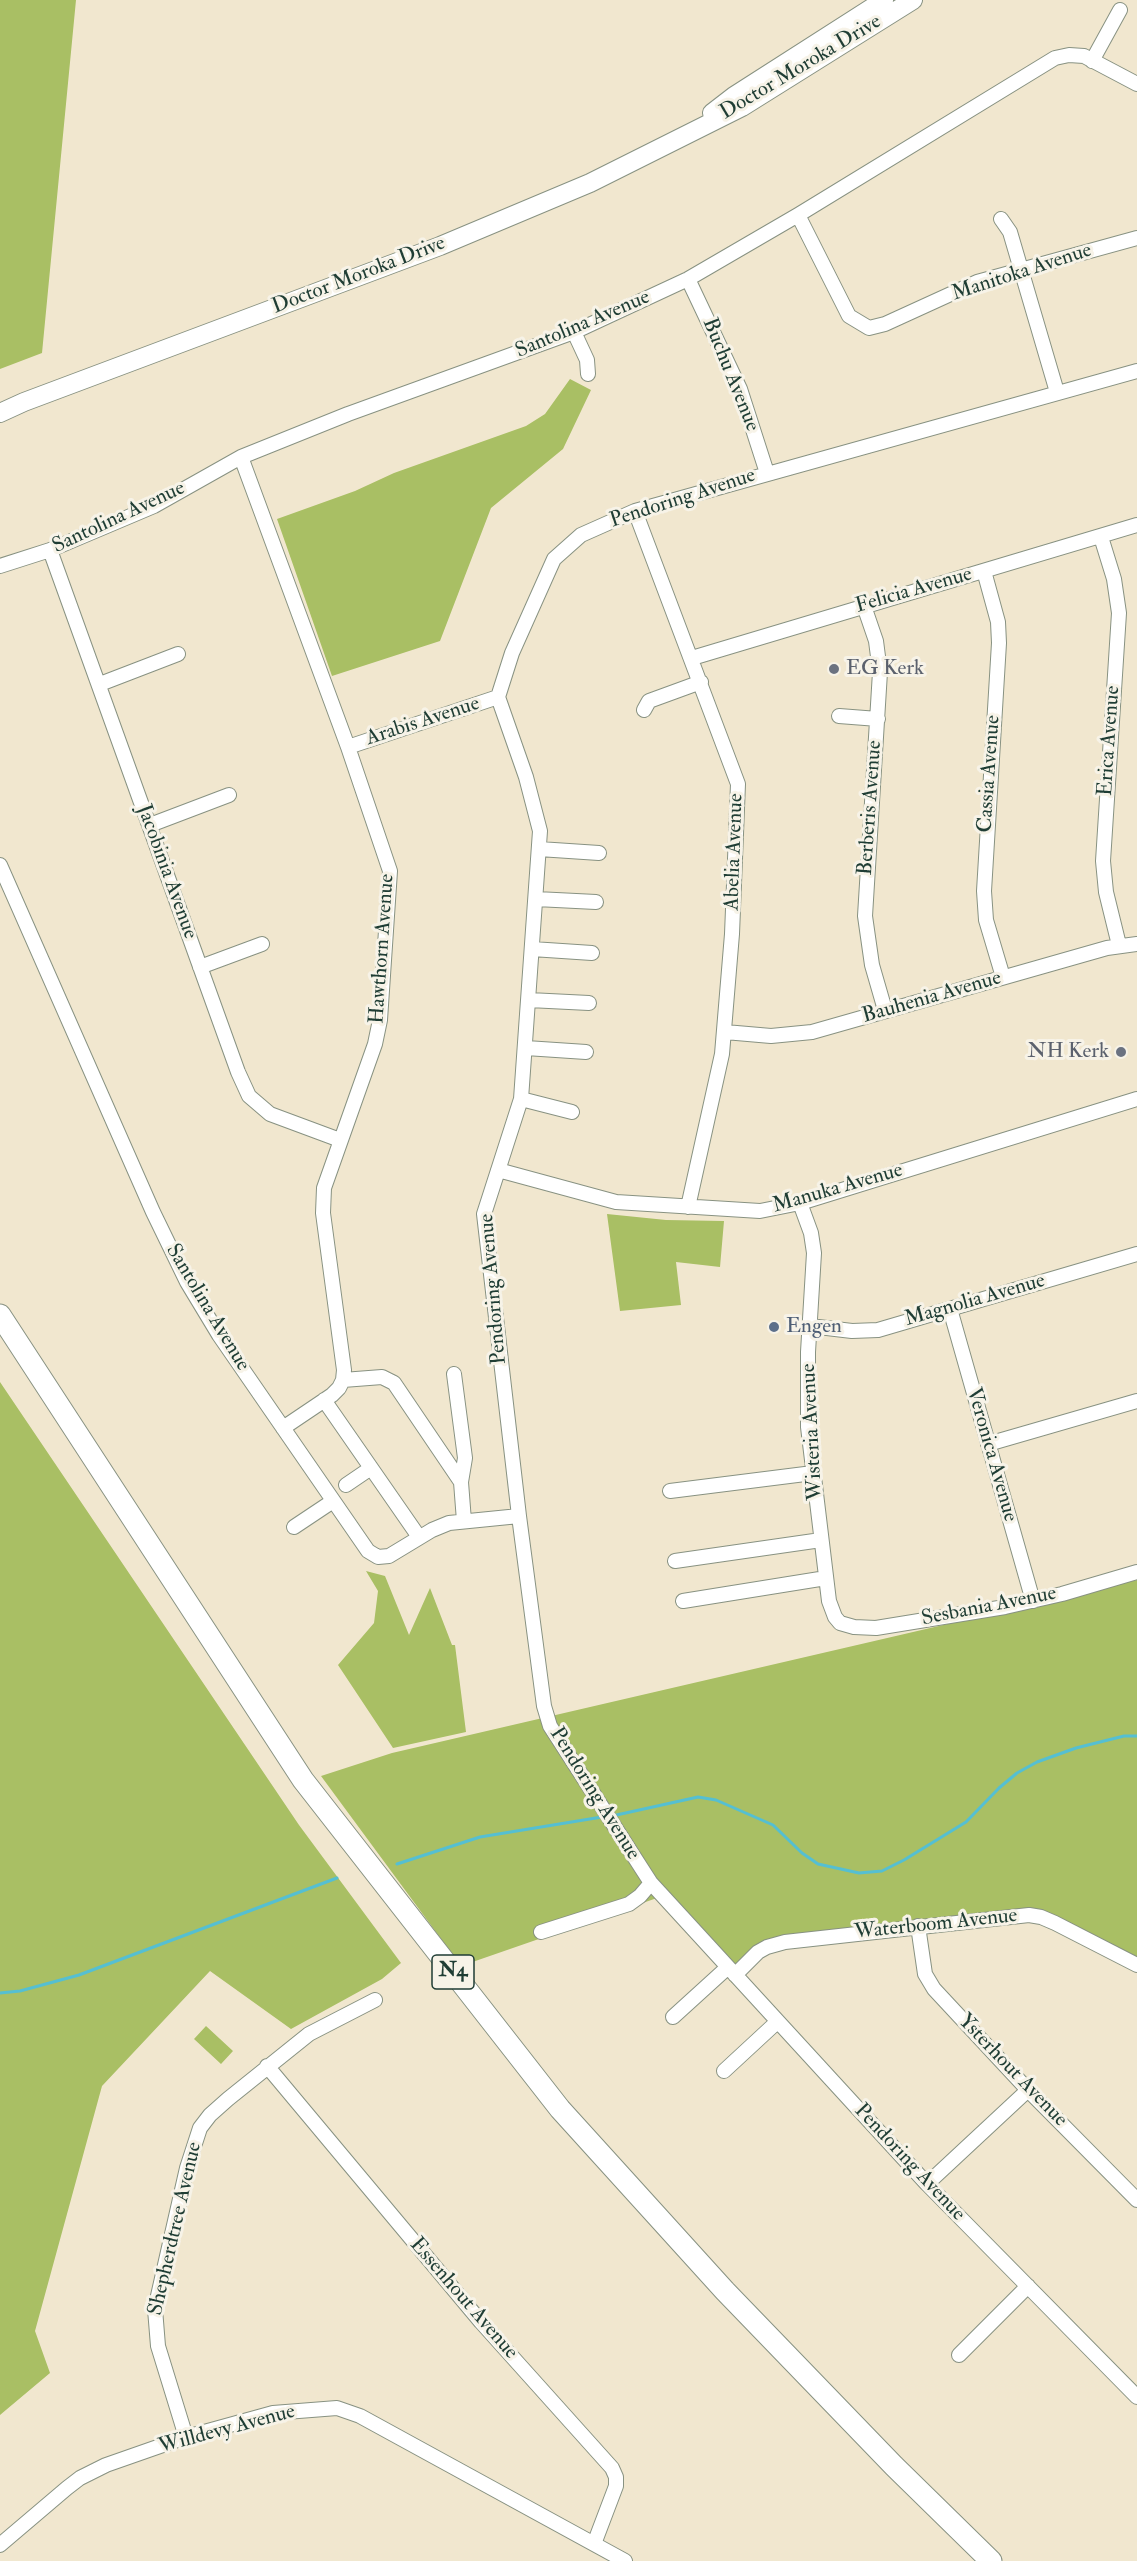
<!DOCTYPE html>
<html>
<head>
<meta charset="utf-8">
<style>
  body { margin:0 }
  canvas { display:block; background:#f1e7cf }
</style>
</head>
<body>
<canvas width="1137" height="2561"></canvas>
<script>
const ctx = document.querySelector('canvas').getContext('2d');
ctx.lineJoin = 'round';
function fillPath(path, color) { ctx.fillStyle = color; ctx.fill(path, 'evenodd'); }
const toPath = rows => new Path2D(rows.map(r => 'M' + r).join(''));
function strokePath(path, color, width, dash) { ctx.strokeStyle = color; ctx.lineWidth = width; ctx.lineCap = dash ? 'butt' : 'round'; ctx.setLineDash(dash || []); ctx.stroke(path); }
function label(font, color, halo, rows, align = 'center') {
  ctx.font = font + ' "IM FELL Double Pica",serif'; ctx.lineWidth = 6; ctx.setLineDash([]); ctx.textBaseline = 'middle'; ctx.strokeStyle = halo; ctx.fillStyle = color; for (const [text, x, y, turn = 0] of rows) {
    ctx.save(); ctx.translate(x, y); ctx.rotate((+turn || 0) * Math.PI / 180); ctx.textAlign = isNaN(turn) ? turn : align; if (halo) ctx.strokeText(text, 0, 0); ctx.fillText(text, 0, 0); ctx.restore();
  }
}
fillPath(toPath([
  [0,0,76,0,42,353,0,369],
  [570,379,591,390,563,449,491,508,440,641,332,676,277,519,355,491,394,473,526,426,545,414],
  [607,1214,666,1220,724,1221,720,1267,676,1262,681,1305,620,1311],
  [0,1382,299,1825,401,1963,382,1979,291,2029,210,1971,102,2086,35,2331,50,2373,0,2415],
  [366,1571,385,1576,409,1635,430,1588,452,1645,455,1645,466,1732,393,1748,338,1665,374,1623,378,1591],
  [1137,1580,1137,1968,1036,1916,773,1946,732,1983,657,1898,461,1966,321,1776,392,1753],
  [206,2026,233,2051,221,2064,194,2039]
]), '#a9bf64');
strokePath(toPath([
  [612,1816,698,1797,716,1800,773,1825,802,1853,818,1864,859,1873,882,1871,904,1860,966,1822,999,1788,1017,1773,1037,1762,1076,1748,1124,1736,1137,1736],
  [397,1864,480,1837,602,1817],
  [0,1993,20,1991,79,1975,337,1878]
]), '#55bfd2', 3);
const minor = toPath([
  [1092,61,1120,10],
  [798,215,849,316,869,328,885,324,977,282,1137,238],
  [1001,219,1010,232,1057,392],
  [688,279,740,389,767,473],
  [574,332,587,360,588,374],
  [1137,371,635,511,581,535,554,559,512,653,498,697,526,777,540,831,521,1099,484,1214,519,1516,544,1706,550,1726,651,1883,927,2184,1137,2397],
  [241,457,348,747,390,871,380,1020,375,1044,324,1188,323,1213,344,1370,343,1380,339,1388,332,1395,283,1428],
  [635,511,738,784,732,934,722,1054,688,1207],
  [1101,537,1114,579,1119,613,1103,861,1106,892,1119,945],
  [50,550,238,1072,249,1096,270,1114,340,1140],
  [0,566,50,550,154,506,241,457,348,414,574,332,688,279,798,215,1055,58,1069,55,1084,56,1137,84],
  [984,571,998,622,999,643,984,891,986,920,1003,977],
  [864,606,876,641,880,672,865,916,872,965,885,1010],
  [692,658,1137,525],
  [100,684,178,654],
  [644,710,649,701,701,682],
  [839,716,878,719],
  [348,747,498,697],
  [150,825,229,795],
  [539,849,599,853],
  [0,865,153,1212,187,1282,219,1335,368,1551,378,1557,389,1556,432,1530,449,1523,519,1516],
  [536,899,596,902],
  [532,949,592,953],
  [200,967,262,944],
  [529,1000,589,1003],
  [725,1032,771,1036,812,1032,1107,948,1137,944],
  [526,1048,586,1052],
  [521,1099,572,1112],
  [498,1170,616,1202,760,1211,800,1203,1137,1099],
  [800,1203,811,1233,814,1253,808,1352,808,1427,829,1601,835,1617,840,1623,854,1627,876,1628,1005,1607,1062,1594,1137,1572],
  [950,1309,1033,1601],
  [810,1326,852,1331,878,1330,1137,1254],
  [454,1374,465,1458,461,1482,464,1521],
  [343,1380,382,1377,394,1383,461,1482],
  [324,1400,419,1537],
  [988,1444,1137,1401],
  [346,1485,371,1468],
  [670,1491,813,1473],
  [294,1527,333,1501],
  [675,1561,821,1540],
  [683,1601,826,1578],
  [918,1926,925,1974,934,1989,1028,2090,1137,2200],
  [541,1932,629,1904,640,1896,651,1883],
  [735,1975,758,1952,767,1947,785,1942,1029,1915,1041,1917,1055,1923,1137,1965],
  [673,2017,728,1967],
  [267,2066,481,2322,612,2468,616,2477,616,2486,594,2544],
  [724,2071,777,2022],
  [927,2184,1028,2090],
  [959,2355,1028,2286],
  [186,2437,158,2346,155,2309,187,2168,200,2128,210,2115,228,2099,309,2034,375,2000],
  [0,2545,67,2488,80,2478,106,2465,186,2437,273,2413,337,2408,360,2416,625,2561]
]);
const major = toPath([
  [712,113,734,96,884,0],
  [0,413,24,402,440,246,590,183,742,107,913,0]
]);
const highway = toPath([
  [0,1315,303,1780,560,2109,725,2291,894,2466,991,2561]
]);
strokePath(minor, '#889282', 16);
strokePath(major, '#889282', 20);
strokePath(highway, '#889282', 23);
strokePath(minor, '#fff', 14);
strokePath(major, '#fff', 18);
strokePath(highway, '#fff', 21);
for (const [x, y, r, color] of [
  [834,669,6,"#6b7280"],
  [1121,1052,6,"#6b7280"],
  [774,1327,6,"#5c6f8a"]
]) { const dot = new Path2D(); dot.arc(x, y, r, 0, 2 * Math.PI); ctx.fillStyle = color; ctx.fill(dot); strokePath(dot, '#f7f3e8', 2); }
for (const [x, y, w] of [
  [453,1972,42]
]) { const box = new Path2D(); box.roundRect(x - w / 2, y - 17, w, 34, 4.5); ctx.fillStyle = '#f7f3e8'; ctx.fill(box); strokePath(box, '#1f3d34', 1.5); }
label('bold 20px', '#1f3d34', null, [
  ["N4",453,1972]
]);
label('21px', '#1f3d34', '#f7f3e8', [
  ["Doctor Moroka Drive",801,68,-31],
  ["Manitoka Avenue",1022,273,-18],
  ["Doctor Moroka Drive",359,276,-21],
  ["Santolina Avenue",583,325,-23],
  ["Buchu Avenue",730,375,68],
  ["Pendoring Avenue",683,499,-18],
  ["Santolina Avenue",119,518,-25],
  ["Felicia Avenue",914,591,-16],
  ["Arabis Avenue",423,722,-18],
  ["Erica Avenue",1110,741,-86],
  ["Cassia Avenue",990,774,-86],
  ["Berberis Avenue",871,808,-86],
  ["Abelia Avenue",735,852,-88],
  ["Jacobinia Avenue",166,872,70],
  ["Hawthorn Avenue",383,949,-86],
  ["Bauhenia Avenue",932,998,-16],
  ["Manuka Avenue",838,1189,-16],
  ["Pendoring Avenue",494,1289,-95],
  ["Magnolia Avenue",975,1301,-16],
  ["Santolina Avenue",207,1308,59],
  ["Wisteria Avenue",813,1432,-93],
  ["Veronica Avenue",991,1455,74],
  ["Sesbania Avenue",989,1607,-11],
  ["Pendoring Avenue",594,1794,58],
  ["Waterboom Avenue",936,1925,-6],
  ["Ysterhout Avenue",1012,2071,46],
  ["Pendoring Avenue",909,2163,47],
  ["Shepherdtree Avenue",176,2229,-77],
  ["Essenhout Avenue",463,2299,49],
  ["Willdevy Avenue",227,2430,-15]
]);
label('21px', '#5b616d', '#f7f3e8', [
  ["EG Kerk",846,669],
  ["NH Kerk",1109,1052,"right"]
], 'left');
label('21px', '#4e5e75', '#f7f3e8', [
  ["Engen",786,1327]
], 'left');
</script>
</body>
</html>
